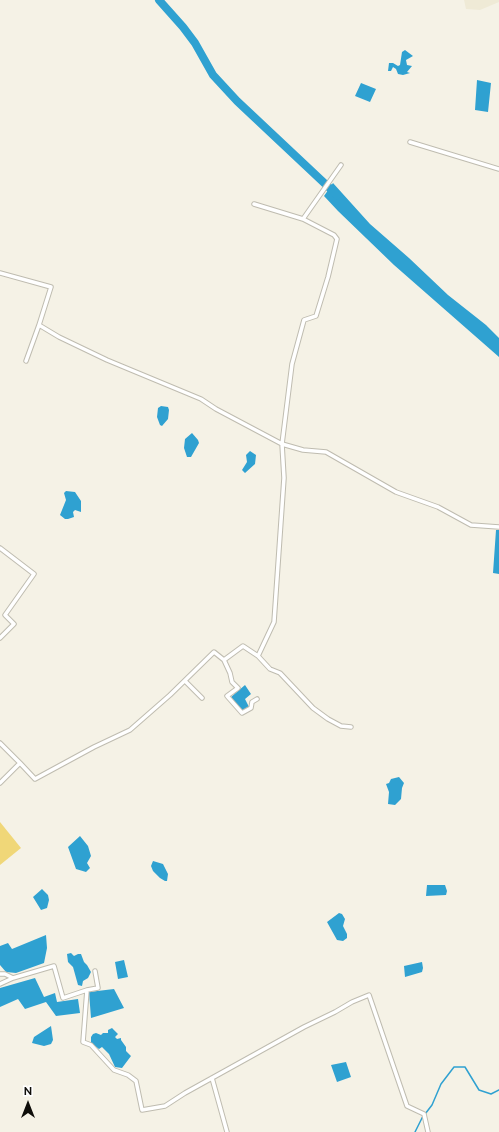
<!DOCTYPE html>
<html>
<head>
<meta charset="utf-8">
<style>
  body { margin:0 }
  #map { position:relative; width:499px; height:1132px; overflow:hidden; background:#f5f2e6; font-family:Raleway,sans-serif }
  canvas { display:block }
  .north { position:absolute; left:8px; top:1084px; width:40px; height:40px; -webkit-text-stroke:3px #fff; paint-order:stroke; rotate:0deg; font-size:11px; font-weight:700; line-height:16px; text-align:center; color:#0f0e0a }
  .north::after { content:''; display:block; margin:auto; width:14px; height:18px; background:#0f0e0a; clip-path:polygon(50% 0,100% 100%,50% 72%,0 100%) }
</style>
</head>
<body>
<div id="map">
<canvas width="499" height="1132"></canvas>
<div class="north">N</div>
</div>
<script>
const ctx = document.querySelector('canvas').getContext('2d');
ctx.lineJoin = 'round';
function fillPath(path, color) { ctx.fillStyle = color; ctx.fill(path, 'evenodd'); }
const toPath = rows => new Path2D(rows.map(r => 'M' + r).join(''));
function strokePath(path, color, width, dash) { ctx.strokeStyle = color; ctx.lineWidth = width; ctx.lineCap = dash ? 'butt' : 'round'; ctx.setLineDash(dash || []); ctx.stroke(path); }
fillPath(toPath([
  [464,0,499,0,499,2,480,10,466,9]
]), '#efead6');
fillPath(toPath([
  [0,822,21,848,0,865]
]), '#f0d778');
fillPath(toPath([
  [405,50,413,56,406,60,407,65,412,66,407,72,410,73,403,75,398,74,396,69,393,67,391,71,388,71,389,63,393,63,398,66,400,65,402,52],
  [477,80,491,83,488,112,475,110],
  [361,83,376,89,370,102,355,96],
  [333,183,370,224,409,258,448,295,486,325,499,338,499,357,394,265,338,211,324,196],
  [161,406,168,407,169,410,168,419,162,426,160,425,157,417,158,408],
  [192,433,198,440,199,443,191,457,187,457,184,448,185,439],
  [250,451,256,455,255,464,245,473,242,470,247,462,246,455],
  [66,491,75,492,81,501,81,512,75,510,73,512,74,517,68,519,65,519,60,515,66,500,64,493],
  [496,530,499,530,499,574,493,573],
  [245,685,251,694,245,699,249,707,242,711,231,697],
  [399,777,404,783,402,788,401,799,395,805,388,804,389,792,386,784,389,783,391,779],
  [80,836,88,846,91,856,87,863,90,868,86,872,76,869,68,847],
  [153,861,163,864,168,874,167,881,165,881,160,878,153,871,151,866],
  [427,885,445,885,447,891,446,895,426,896],
  [42,889,48,895,49,900,47,908,41,910,33,897],
  [339,913,342,914,345,919,343,926,347,934,347,938,343,941,337,940,327,922],
  [46,935,47,948,44,963,16,973,6,972,0,965,0,946,8,943,12,949],
  [71,953,74,956,78,954,81,954,84,962,87,965,91,972,88,978,83,981,82,986,78,985,73,967,68,962,67,954],
  [124,960,128,977,118,979,115,962],
  [422,962,423,968,422,972,405,977,404,966],
  [35,978,44,997,55,993,57,1002,78,999,80,1013,56,1016,46,1002,25,1009,18,999,0,1007,0,988],
  [114,989,124,1008,91,1018,89,992],
  [51,1026,53,1040,51,1044,44,1046,32,1043,34,1037],
  [112,1028,118,1034,115,1037,117,1039,121,1038,121,1040,126,1047,126,1051,131,1056,122,1068,115,1067,109,1054,102,1047,99,1049,91,1043,91,1037,93,1034,96,1033,101,1035,103,1033,108,1033,108,1030],
  [346,1062,351,1077,337,1082,331,1065]
]), '#2fa1d1');
strokePath(toPath([
  [415,1132,422,1118,432,1105,441,1084,454,1067,465,1067,479,1090,491,1094,499,1090]
]), '#2fa1d1', 1.5);
strokePath(toPath([
  [159,0,183,27,195,43,213,75,237,101,337,195]
]), '#2fa1d1', 8);
const street = toPath([
  [410,142,499,169],
  [254,204,303,219,334,235,337,239,328,277,316,316,304,320,292,364,282,444,303,450,326,452,396,492,438,507,471,525,499,527],
  [303,219,341,165],
  [0,273,51,287,39,325,59,337,107,360,201,399,216,409,282,444,284,478,274,622,258,656,243,646,224,660,214,652,170,695,130,730,94,747,35,779,20,763,0,783],
  [26,361,39,325],
  [0,548,34,574,5,615,14,624,0,638],
  [258,656,270,669,280,673,313,708,328,719,341,726,351,727],
  [224,660,230,673,232,682,238,688,227,696,242,713,251,708,252,702,257,699],
  [185,681,202,698],
  [0,743,20,763],
  [0,974,5,974,13,978],
  [0,984,13,978,54,966,63,998,87,990,83,1042,91,1045,114,1070,128,1075,136,1081,142,1110,165,1106,185,1093,304,1027,335,1012,352,1002,369,995,407,1106,424,1114,428,1132],
  [87,990,98,988,95,971],
  [212,1078,227,1132]
]);
strokePath(street, '#bfbcb0', 5.5);
strokePath(street, '#fff', 3.5);
</script>
</body>
</html>
